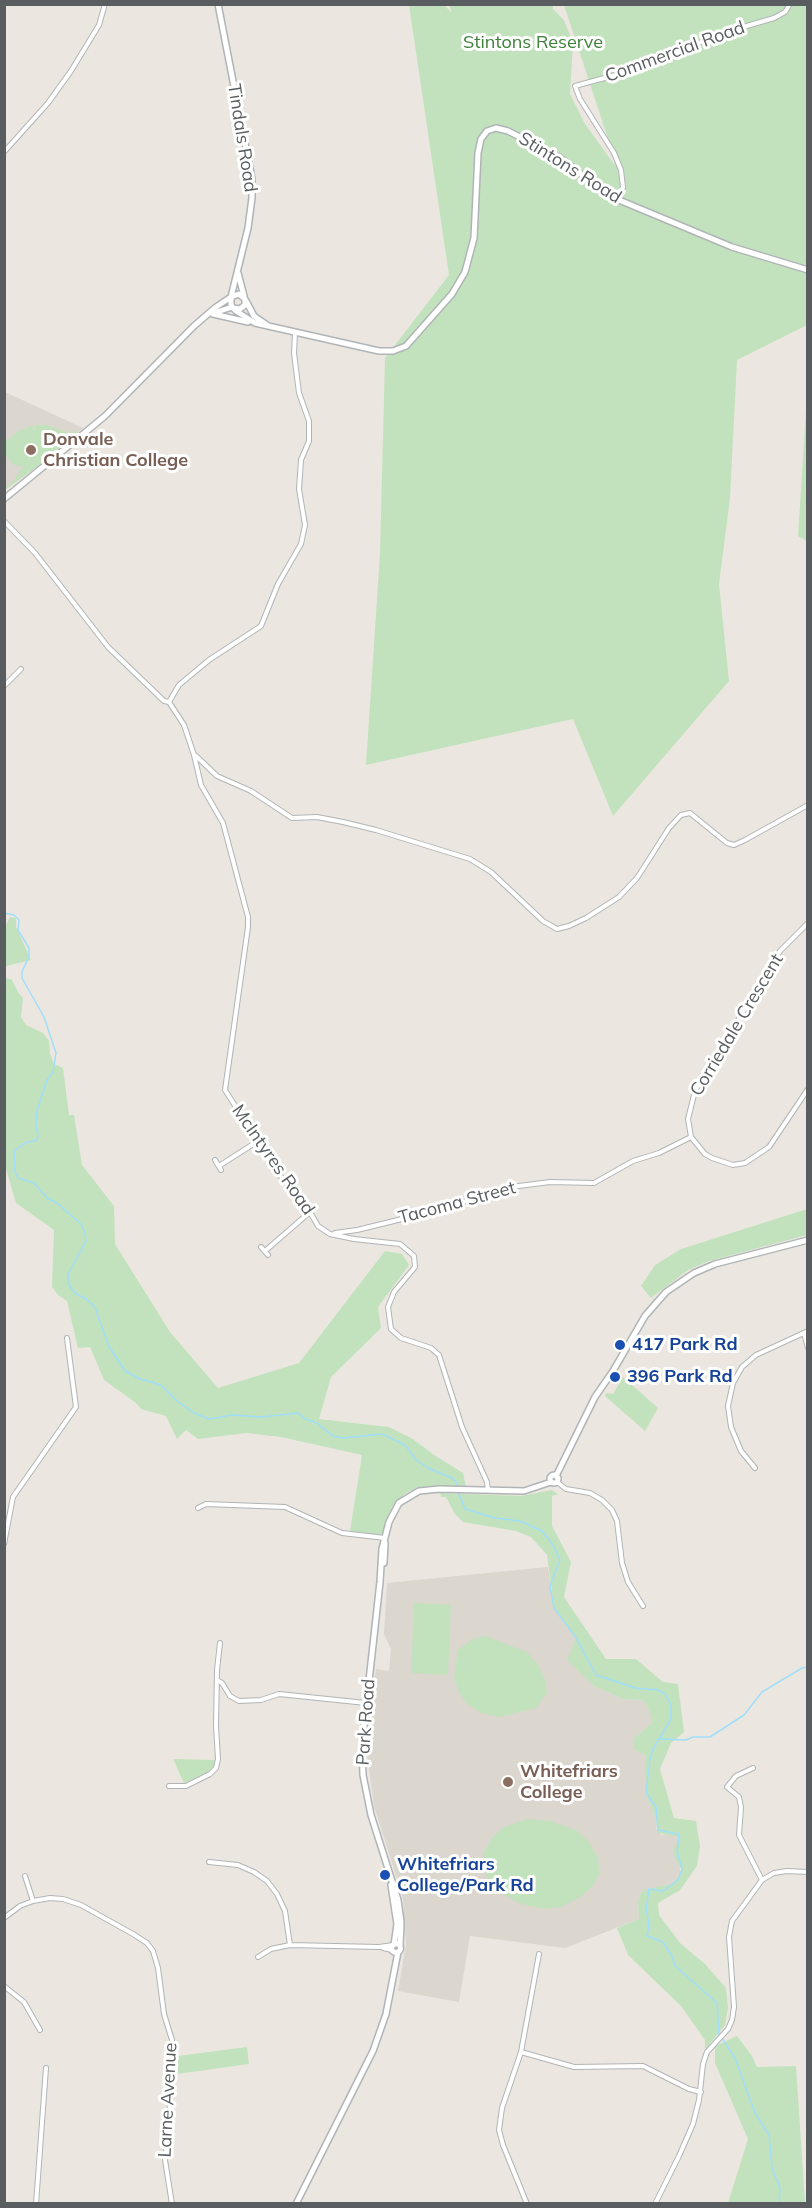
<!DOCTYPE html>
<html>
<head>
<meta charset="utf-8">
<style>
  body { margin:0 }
  #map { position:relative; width:812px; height:2208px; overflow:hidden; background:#ebe7e0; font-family:Mulish,sans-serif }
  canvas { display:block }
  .frame { position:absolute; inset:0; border:6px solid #595d60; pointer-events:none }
</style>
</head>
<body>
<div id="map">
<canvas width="812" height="2208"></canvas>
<div class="frame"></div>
</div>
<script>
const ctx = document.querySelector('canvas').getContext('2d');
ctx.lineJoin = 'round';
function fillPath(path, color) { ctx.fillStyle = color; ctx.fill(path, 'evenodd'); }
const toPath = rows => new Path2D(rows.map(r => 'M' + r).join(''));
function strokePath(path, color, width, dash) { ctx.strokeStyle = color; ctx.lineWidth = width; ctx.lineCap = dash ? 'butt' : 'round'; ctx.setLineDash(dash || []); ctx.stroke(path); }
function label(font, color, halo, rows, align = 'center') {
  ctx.font = font + ' Mulish,sans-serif'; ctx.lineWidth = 6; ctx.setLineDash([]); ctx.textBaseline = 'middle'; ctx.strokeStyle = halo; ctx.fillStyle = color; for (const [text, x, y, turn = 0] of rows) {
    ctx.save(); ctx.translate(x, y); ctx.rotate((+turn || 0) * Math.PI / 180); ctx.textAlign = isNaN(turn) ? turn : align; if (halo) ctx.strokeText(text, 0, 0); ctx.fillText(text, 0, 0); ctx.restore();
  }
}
fillPath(toPath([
  [5,392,83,428,42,463,5,489],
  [548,1567,554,1608,576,1638,584,1675,594,1686,623,1699,642,1700,646,1703,653,1717,652,1723,634,1738,645,1755,645,1791,656,1819,656,1829,661,1835,669,1834,680,1837,679,1864,681,1873,672,1884,647,1889,641,1893,638,1901,639,1919,565,1948,470,1936,459,2002,398,1991,406,1945,403,1898,374,1806,367,1754,368,1727,376,1669,389,1671,391,1649,384,1634,387,1583]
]), '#dbd6ce');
fillPath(toPath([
  [409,5,444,5,452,13,449,5,553,5,553,9,564,20,573,43,570,94,585,124,614,164,616,163,564,5,807,5,807,325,737,360,730,498,719,584,729,681,613,816,573,719,366,765,380,553,385,358,449,275],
  [807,409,807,541,798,536,806,410],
  [33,425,33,430,35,429,35,425,46,425,71,434,73,430,77,433,34,469,5,490,5,488,16,479,16,475,19,476,20,473,18,472,24,467,14,465,8,459,5,452,5,442,17,432],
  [10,917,16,918,16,927,31,960,6,966,5,968,5,927],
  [4,975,6,978,12,980,18,992,23,998,21,1017,26,1025,43,1033,49,1041,50,1054,54,1064,63,1068,69,1115,74,1115,82,1165,114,1206,115,1244,170,1332,218,1388,299,1363,385,1251,402,1254,409,1265,378,1307,381,1328,331,1377,319,1419,389,1427,413,1439,434,1455,463,1473,466,1487,439,1486,416,1488,406,1493,396,1502,390,1511,383,1533,380,1535,350,1531,362,1455,281,1437,246,1433,198,1439,186,1430,177,1439,166,1416,141,1409,136,1403,104,1380,90,1347,78,1348,67,1301,58,1295,52,1287,54,1230,16,1203,5,1165],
  [807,1209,807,1235,709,1261,688,1270,651,1298,641,1286,655,1265,681,1249],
  [623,1377,658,1408,645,1431,605,1396,606,1393,613,1394],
  [552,1490,558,1494,552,1496,552,1526,571,1562,564,1597,606,1659,636,1659,663,1682,678,1684,684,1732,671,1743,660,1769,674,1818,696,1821,700,1846,697,1866,680,1890,658,1903,659,1915,680,1943,705,1964,726,1988,728,2008,725,2025,705,2050,705,2040,681,2006,628,1955,617,1928,639,1919,638,1901,641,1893,646,1889,672,1884,681,1873,681,1869,674,1856,674,1849,680,1837,657,1833,656,1819,645,1791,645,1755,634,1749,634,1738,652,1723,652,1717,646,1703,642,1700,623,1699,594,1686,567,1660,576,1638,554,1608,547,1555,531,1537,516,1531,463,1522,455,1514,446,1497,441,1497,440,1493,521,1496],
  [414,1603,451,1605,448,1675,411,1673],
  [485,1636,527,1652,538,1665,545,1680,547,1693,536,1708,499,1717,481,1713,466,1703,459,1692,454,1677,458,1650,473,1639],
  [173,1759,215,1760,214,1766,208,1772,184,1783],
  [528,1819,550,1821,576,1830,589,1842,597,1856,600,1872,593,1886,580,1897,561,1907,544,1909,521,1904,501,1893,490,1882,485,1873,483,1855,491,1839,504,1827],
  [737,2036,752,2056,757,2067,796,2066,805,2203,728,2203,748,2139,715,2063,715,2046],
  [247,2047,249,2064,177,2074,178,2056]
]), '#c2e2bd');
strokePath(toPath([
  [4,913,14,915,19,920,18,930,29,948,29,956,22,972,22,978,44,1017,56,1053,53,1072,47,1080,37,1111,36,1126,38,1136,37,1140,25,1143,14,1151,15,1172,18,1178,34,1183,47,1198,57,1203,81,1224,85,1233,86,1241,68,1274,68,1284,75,1293,86,1299,95,1307,108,1345,125,1371,140,1379,152,1382,162,1386,177,1401,194,1413,209,1419,232,1415,261,1417,298,1413,305,1419,317,1423,333,1436,344,1438,382,1434,405,1445,416,1460,428,1468,452,1478,456,1482,457,1487],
  [458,1492,465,1509,495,1518,520,1521,542,1531,553,1545,560,1560,550,1586,554,1608,576,1638,596,1675,635,1688,658,1690,665,1694,671,1705,671,1719,653,1749,650,1759,646,1793,656,1807,658,1830,678,1834,679,1836,677,1851,682,1869,678,1880,663,1891,649,1889,646,1909,649,1925,647,1936,663,1942,672,1956,675,1966,717,2003,719,2034,735,2058,755,2113,769,2135,772,2168,780,2188,779,2204],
  [660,1739,686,1740,693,1737,710,1737,744,1715,762,1692,802,1668,808,1667]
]), '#a1defa', 1.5);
const street = toPath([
  [4,152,48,103,71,71,99,25,105,4],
  [619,200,623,187,621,170,614,153,580,99,575,86,634,70,723,33,774,18,785,12,790,4],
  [4,521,35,553,108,647,164,701,169,702,184,725,194,755,201,785,223,823,248,917,248,927,225,1090,278,1173,310,1212,318,1226,330,1234,354,1239,400,1244,414,1256,415,1267,394,1292,388,1307,391,1329,401,1338,431,1348,439,1355,462,1427,487,1482,488,1490],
  [4,686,21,669],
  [169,702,179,685,209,660,261,626,278,584,301,544,305,525,299,489,301,460,309,441,309,421,299,393,294,353,295,333],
  [195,755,217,776,251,791,292,818,317,817,343,822,376,830,470,859,491,872,543,921,557,929,569,926,586,918,619,897,637,878,669,828,681,815,690,813,727,843,734,845,745,840,808,805],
  [808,923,780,951,695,1091,688,1119,691,1137,705,1154,712,1158,733,1165,745,1163,769,1147,808,1089],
  [215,1160,221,1170],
  [219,1166,258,1141],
  [335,1233,357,1230,398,1220,470,1200,503,1188,550,1182,594,1183,633,1161,659,1153,691,1137],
  [261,1247,268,1255],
  [265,1251,310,1212],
  [804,1333,808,1348],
  [755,1468,741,1451,731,1427,728,1406,733,1383,742,1367,756,1355,808,1331],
  [557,1482,566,1489,590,1493,602,1500,612,1510,617,1521,622,1563,628,1582,643,1606],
  [198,1508,206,1504,285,1507,342,1533,385,1538],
  [4,1544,13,1497,76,1407,67,1338],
  [217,1680,222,1683,230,1696,239,1701,261,1700,279,1694,366,1703],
  [753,1768,736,1776,727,1787,739,1797,741,1807,739,1835,762,1880],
  [169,1786,186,1786,210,1774,216,1768,218,1759,216,1726,217,1670,220,1643],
  [209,1862,238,1865,254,1872,267,1881,277,1894,285,1911,290,1945],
  [25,1876,33,1901],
  [4,1918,20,1906,33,1901,50,1898,63,1899,81,1905,133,1934,147,1943,153,1951,158,1968,164,2014,172,2040,171,2092,165,2160,172,2204],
  [383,1948,392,1950],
  [258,1957,271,1949,290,1945,379,1947,393,1945],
  [4,1986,24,2002,40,2030],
  [521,2052,574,2067,643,2066,689,2089,701,2092],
  [36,2204,46,2068],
  [527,2204,503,2145,499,2130,502,2108,521,2052,539,1954],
  [655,2204,679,2156,693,2124,699,2100,703,2064,707,2052,728,2029,732,2020,734,2007,729,1937,732,1921,762,1880,774,1873,787,1871,808,1872]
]);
const secondary = toPath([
  [218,4,252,179,252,198,248,228,231,297],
  [238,273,244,296],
  [246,301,254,316,267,325],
  [233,308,240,309,245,305,245,299,239,294,231,297,231,304,232,307,236,311,255,323,379,351,393,351,406,346,452,294,465,272,474,238,478,153,481,139,487,131,496,128,508,131,559,157,599,188,619,200,732,247,808,270],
  [214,313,232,307],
  [213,314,248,322],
  [4,499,105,416,194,326,216,307,231,297],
  '550 1479a4 4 0 1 1 8 0a4 4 0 1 1-8 0Z',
  [556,1476,595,1397,613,1371,645,1316,666,1292,694,1273,715,1264,808,1240],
  [384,1563,385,1543],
  [391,1885,397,1924,394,1945],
  '391.5 1948a4.5 4.5 0 1 1 9 0a4.5 4.5 0 1 1-9 0Z',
  [400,1946,401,1922,398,1900,371,1815,363,1775,362,1744,380,1582,382,1549,389,1522,399,1503,419,1491,439,1489,524,1491,551,1482],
  [296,2204,373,2051,386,2014,398,1952]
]);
strokePath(street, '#b1b4b7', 6);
strokePath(secondary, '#b0b4b7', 8);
strokePath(street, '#fff', 4);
strokePath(secondary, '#fff', 5);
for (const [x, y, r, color] of [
  [31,450,6,"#8d6e63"],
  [620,1345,6,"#1a4fb4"],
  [615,1377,6,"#1a4fb4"],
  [508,1782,6,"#8d6e63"],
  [385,1875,6,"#1a4fb4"]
]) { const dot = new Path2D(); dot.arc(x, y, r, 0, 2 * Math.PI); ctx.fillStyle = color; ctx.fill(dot); strokePath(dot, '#fff', 2); }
label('18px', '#3d8038', '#fff', [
  ["Stintons Reserve",533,43]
]);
label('18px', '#595d60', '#fff', [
  ["Commercial Road",675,52,-20],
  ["Tindals Road",242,138,81],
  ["Stintons Road",570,168,32],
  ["Corriedale Crescent",737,1025,-59],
  ["McIntyres Road",273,1160,55],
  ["Tacoma Street",457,1203,-15],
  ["Park Road",366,1722,-86],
  ["Larne Avenue",168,2100,-87]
]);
label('bold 18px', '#785e54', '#fff', [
  ["Donvale",43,440],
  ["Christian College",43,461],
  ["Whitefriars",520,1772],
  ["College",520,1793]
], 'left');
label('bold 18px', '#164399', '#fff', [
  ["417 Park Rd",632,1345],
  ["396 Park Rd",627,1377],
  ["Whitefriars",397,1865],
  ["College/Park Rd",397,1886]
], 'left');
</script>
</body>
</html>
